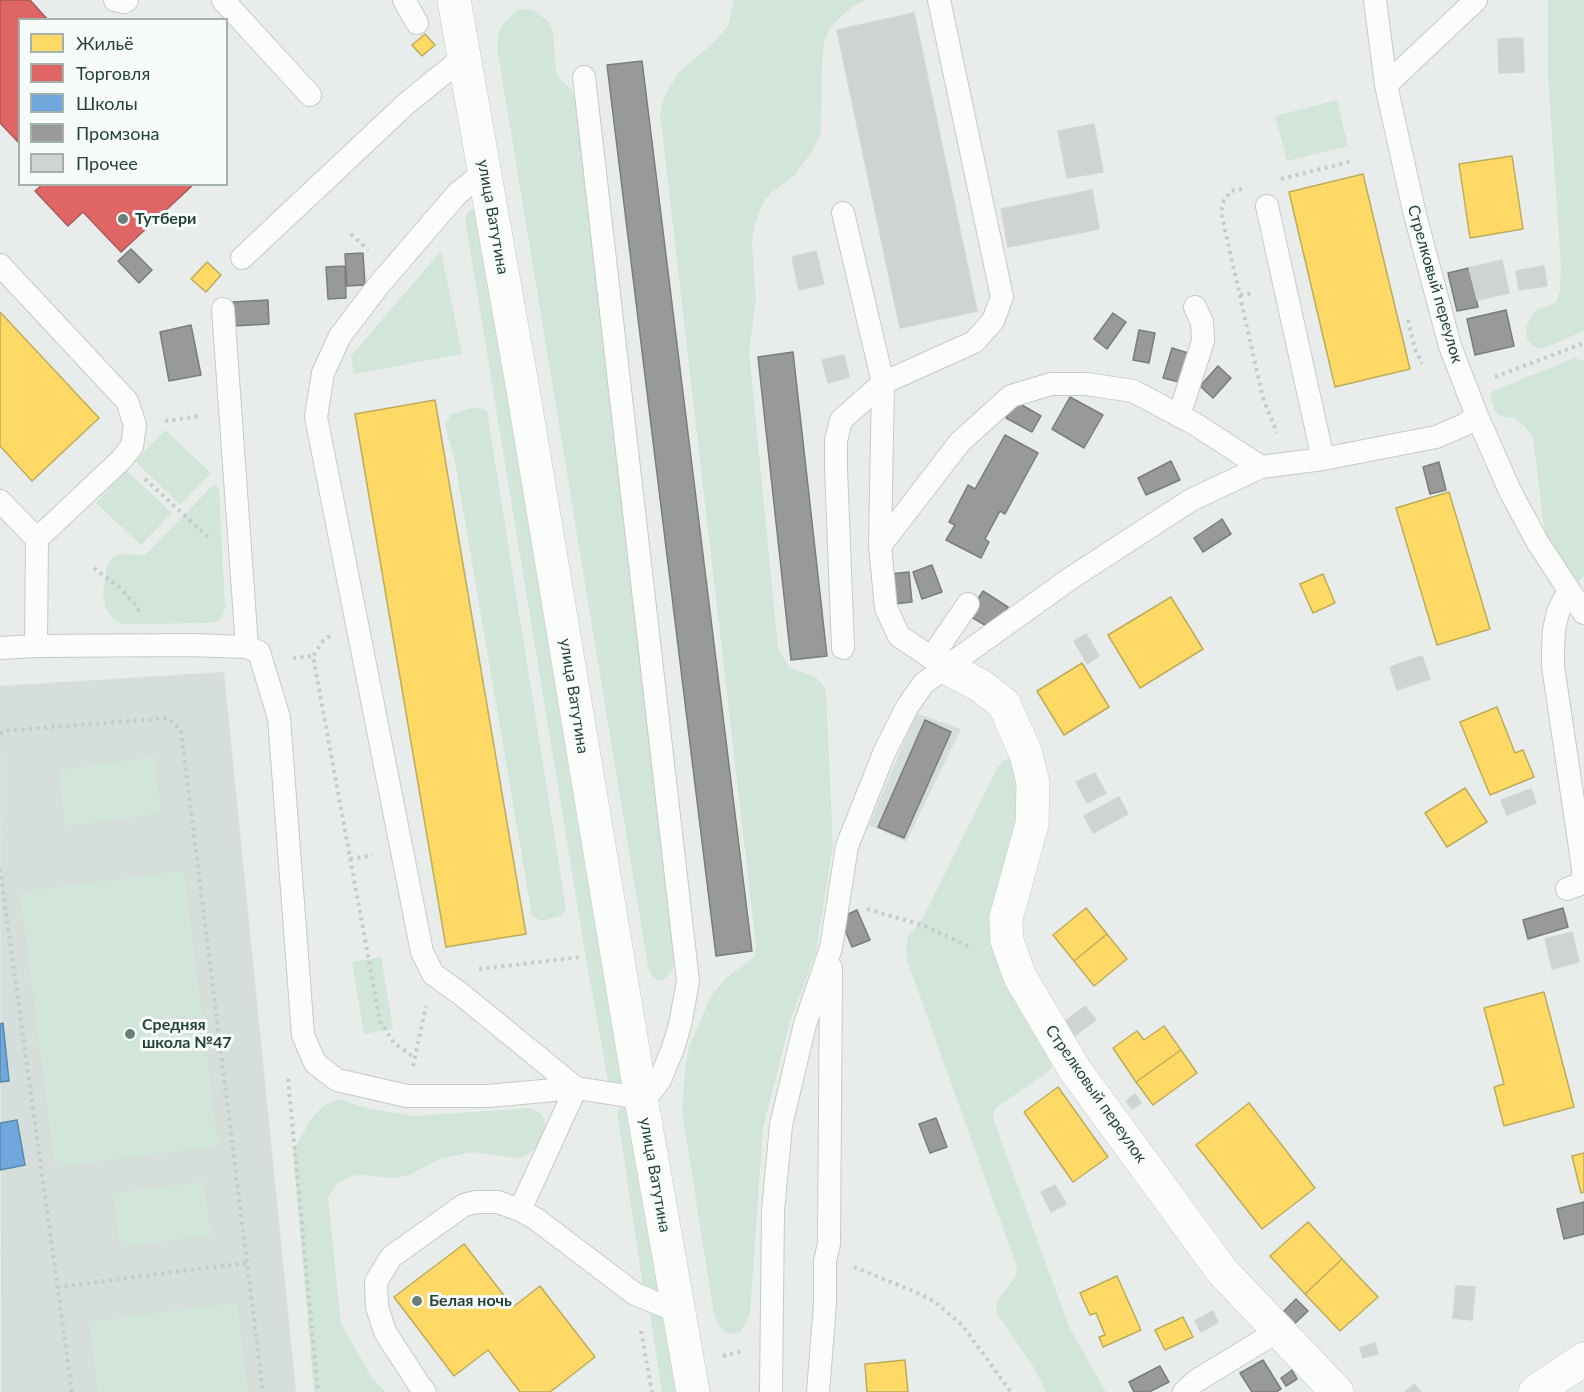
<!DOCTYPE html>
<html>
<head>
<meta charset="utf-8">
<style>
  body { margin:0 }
  #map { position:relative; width:1584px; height:1392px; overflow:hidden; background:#e8edeb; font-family:Lato,sans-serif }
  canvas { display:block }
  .legend { position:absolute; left:18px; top:18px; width:210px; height:168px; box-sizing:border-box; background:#f7fbf9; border:2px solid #a3b1ad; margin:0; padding:8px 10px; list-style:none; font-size:18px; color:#24423a }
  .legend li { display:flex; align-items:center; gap:12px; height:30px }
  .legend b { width:30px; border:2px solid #a3b1ad }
</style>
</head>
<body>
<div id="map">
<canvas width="1584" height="1392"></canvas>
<ul class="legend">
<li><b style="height:16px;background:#ffd966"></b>Жильё</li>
<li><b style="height:16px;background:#e06666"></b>Торговля</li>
<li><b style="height:16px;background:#6fa8dc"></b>Школы</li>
<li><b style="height:16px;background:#999"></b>Промзона</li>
<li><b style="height:16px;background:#cfd4d2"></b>Прочее</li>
</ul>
</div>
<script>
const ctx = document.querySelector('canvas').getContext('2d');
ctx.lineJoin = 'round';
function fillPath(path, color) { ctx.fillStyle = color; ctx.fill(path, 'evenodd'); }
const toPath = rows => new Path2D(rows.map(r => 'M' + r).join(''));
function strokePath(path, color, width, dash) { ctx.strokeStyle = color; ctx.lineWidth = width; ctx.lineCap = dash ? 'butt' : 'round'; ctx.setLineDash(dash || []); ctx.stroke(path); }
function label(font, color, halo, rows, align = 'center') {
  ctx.font = font + ' Lato,sans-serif'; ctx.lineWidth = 6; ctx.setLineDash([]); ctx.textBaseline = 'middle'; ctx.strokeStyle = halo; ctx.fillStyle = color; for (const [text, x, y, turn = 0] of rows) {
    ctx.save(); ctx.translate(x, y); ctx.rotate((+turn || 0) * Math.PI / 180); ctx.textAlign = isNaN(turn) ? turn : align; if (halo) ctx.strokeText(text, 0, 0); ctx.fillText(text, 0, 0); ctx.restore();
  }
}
fillPath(toPath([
  [224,672,296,1392,1,1392,0,686],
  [916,713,961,729,906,842,869,825]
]), '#d6dedb');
fillPath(toPath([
  [734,0,866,0,852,7,830,27,824,43,822,63,821,133,811,153,802,165,794,176,771,193,763,203,754,227,752,244,756,300,749,352,778,647,787,664,792,669,816,677,826,690,833,846,816,952,790,1022,763,1128,750,1314,741,1332,731,1334,724,1331,718,1324,714,1315,682,1111,685,1070,689,1047,711,996,726,978,754,957,756,946,660,113,664,97,678,73,713,43,728,26],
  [1548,0,1584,0,1584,331,1541,349,1531,345,1527,339,1526,327,1532,315,1538,309,1549,306,1557,301,1560,290,1561,266,1548,76],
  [527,9,535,11,549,22,553,31,556,74,572,91,575,98,675,958,672,971,664,979,658,981,652,976,648,967,497,47,499,31,504,23,518,10],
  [1337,100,1348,146,1287,161,1275,116],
  [480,206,633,1084,610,1086,608,1081,587,964,465,219,469,211],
  [441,251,462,354,354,374,351,356],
  [1575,358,1584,361,1584,576,1577,584,1549,545,1543,520,1533,438,1525,427,1514,418,1501,416,1495,411,1490,396,1493,391],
  [476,407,487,411,566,909,561,916,541,921,532,916,455,462,445,424,451,414],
  [165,430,211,473,180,505,135,461],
  [126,470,172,513,141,545,96,503],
  [213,485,219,488,225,608,222,617,218,621,210,623,140,624,122,624,114,620,106,609,103,593,107,565,114,556,122,554,143,555,149,551],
  [154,757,161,813,65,826,59,770],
  [1010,759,1016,764,1021,825,995,919,1051,1061,1052,1067,1048,1072,997,1107,993,1113,994,1121,1069,1327,1106,1392,1046,1392,1033,1366,998,1315,996,1306,999,1298,1015,1278,1017,1267,907,960,906,949,908,936,924,916,997,768,1004,760],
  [184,871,218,1146,55,1167,20,892],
  [381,957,393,1029,364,1034,352,962],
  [338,1099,370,1109,414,1116,531,1108,540,1113,545,1120,544,1132,537,1148,523,1157,517,1158,473,1152,442,1158,409,1175,394,1178,361,1175,352,1176,337,1184,328,1197,341,1323,373,1380,386,1392,314,1392,293,1150,311,1119,323,1106],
  [626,1102,663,1295,643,1287,617,1111],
  [204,1182,210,1235,120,1247,113,1193],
  [237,1303,248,1392,98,1392,89,1322],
  [653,1311,671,1313,689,1392,662,1392,650,1314]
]), '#d1e6d8');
const homes = toPath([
  [425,34,435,45,422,56,412,45,425,34],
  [1512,156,1523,229,1470,238,1459,164,1512,156],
  [1363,174,1410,369,1335,387,1289,192,1363,174],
  [207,262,221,275,206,292,191,279,207,262],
  [0,312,99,418,32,481,0,446,0,312],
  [435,400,526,934,446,947,355,414,435,400],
  [1449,492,1490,629,1437,645,1396,508,1449,492],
  [1323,574,1335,603,1313,613,1300,584,1323,574],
  [1171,597,1203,649,1140,688,1108,635,1171,597],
  [1082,663,1109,707,1064,735,1037,691,1082,663],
  [1497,707,1515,753,1523,750,1534,777,1490,795,1460,722,1497,707],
  [1465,788,1487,822,1447,847,1425,813,1465,788],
  [1086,908,1107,934,1074,961,1053,935,1086,908],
  [1107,934,1127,959,1094,986,1074,961,1107,934],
  [1544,992,1574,1107,1504,1126,1494,1087,1504,1084,1484,1008,1544,992],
  [1164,1026,1181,1050,1136,1082,1113,1048,1137,1031,1144,1040,1164,1026],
  [1181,1050,1197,1073,1153,1105,1136,1082,1181,1050],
  [1058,1087,1108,1157,1073,1182,1024,1112,1058,1087],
  [1249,1103,1315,1188,1262,1229,1196,1145,1249,1103],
  [1584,1153,1584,1192,1581,1193,1572,1156,1584,1153],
  [1308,1222,1342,1259,1305,1294,1270,1256,1308,1222],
  [464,1244,513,1307,540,1286,595,1357,550,1392,520,1392,488,1350,454,1376,394,1297,464,1244],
  [1342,1259,1378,1297,1340,1331,1305,1294,1342,1259],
  [1117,1276,1141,1330,1103,1347,1099,1337,1105,1335,1096,1313,1090,1315,1080,1293,1117,1276],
  [1183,1317,1193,1337,1165,1350,1155,1330,1183,1317],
  [905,1360,908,1392,867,1392,865,1364,905,1360]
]);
fillPath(homes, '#ffd966');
strokePath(homes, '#bdac59', 1.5);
const shops = toPath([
  [0,0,30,0,48,20,20,20,20,144,0,123,0,0],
  [43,184,194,184,121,252,83,212,68,226,35,191,43,184]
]);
fillPath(shops, '#e06666');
strokePath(shops, '#a85b59', 1.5);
const schools = toPath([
  [3,1023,9,1081,0,1082,0,1024,3,1023],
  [17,1120,25,1165,0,1170,0,1123,17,1120]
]);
fillPath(schools, '#6fa8dc');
strokePath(schools, '#5889ab', 1.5);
const industry = toPath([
  [642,61,752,951,716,956,607,65,642,61],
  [131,249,152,270,139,283,118,261,131,249],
  [363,253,365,285,347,286,345,254,363,253],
  [345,266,346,298,328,299,326,267,345,266],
  [1469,268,1478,307,1457,311,1448,273,1469,268],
  [268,300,269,324,233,326,233,302,268,300],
  [1506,310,1514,346,1475,355,1467,319,1506,310],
  [1113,313,1126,322,1107,349,1094,339,1113,313],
  [191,325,201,375,169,381,160,332,191,325],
  [1139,330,1155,333,1149,363,1133,360,1139,330],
  [1172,348,1188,353,1179,382,1163,378,1172,348],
  [793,352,827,656,791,660,758,357,793,352],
  [1218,366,1231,378,1213,398,1200,386,1218,366],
  [1070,397,1103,415,1084,448,1052,429,1070,397],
  [1015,401,1041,416,1032,432,1006,418,1015,401],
  [1005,435,1038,453,1005,514,1000,511,985,539,989,542,981,558,946,540,955,525,949,522,968,485,975,489,1005,435],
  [1171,461,1180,480,1146,495,1138,478,1171,461],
  [1439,462,1446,490,1430,494,1423,467,1439,462],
  [1222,519,1231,534,1203,552,1194,538,1222,519],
  [932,565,942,592,922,599,913,572,932,565],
  [909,572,912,602,893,604,890,574,909,572],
  [983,591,1008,607,993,630,968,615,983,591],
  [925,720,951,732,904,838,878,827,925,720],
  [1563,908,1568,927,1528,939,1523,920,1563,908],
  [857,910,870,940,852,947,840,918,857,910],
  [936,1118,947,1147,930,1153,919,1124,936,1118],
  [1584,1202,1584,1234,1564,1239,1557,1209,1584,1202],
  [1296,1299,1308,1311,1289,1329,1278,1317,1296,1299],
  [1263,1360,1281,1389,1276,1392,1252,1392,1240,1373,1263,1360],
  [1160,1366,1169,1382,1149,1392,1134,1392,1129,1382,1160,1366],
  [1292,1370,1297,1379,1286,1386,1281,1378,1292,1370]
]);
fillPath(industry, '#999');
strokePath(industry, '#767f7c', 1.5);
const building = toPath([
  [914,13,977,311,900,328,837,30,914,13],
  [1523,38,1524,72,1499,73,1498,39,1523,38],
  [1094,124,1103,172,1067,178,1058,131,1094,124],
  [1092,190,1099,229,1008,247,1001,209,1092,190],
  [816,251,824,284,799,290,792,257,816,251],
  [1502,260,1509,293,1477,300,1469,268,1502,260],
  [1544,266,1547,286,1519,290,1516,271,1544,266],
  [844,355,849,377,828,383,822,360,844,355],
  [1086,634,1099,656,1087,664,1074,641,1086,634],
  [1422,656,1430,679,1397,690,1390,667,1422,656],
  [1095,773,1106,793,1087,803,1076,782,1095,773],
  [1531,789,1536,803,1507,815,1501,800,1531,789],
  [1119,797,1128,814,1093,833,1084,816,1119,797],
  [1572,932,1579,962,1552,969,1545,939,1572,932],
  [1085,1006,1096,1020,1073,1037,1063,1023,1085,1006],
  [1135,1094,1141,1103,1132,1109,1126,1101,1135,1094],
  [1055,1185,1066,1204,1051,1212,1041,1192,1055,1185],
  [1456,1286,1475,1287,1472,1320,1453,1318,1456,1286],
  [1213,1311,1218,1322,1201,1332,1195,1321,1213,1311],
  [1375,1343,1378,1354,1363,1358,1360,1348,1375,1343],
  [1414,1384,1421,1392,1405,1392,1414,1384]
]);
fillPath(building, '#cfd4d2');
strokePath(building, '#d1d6d4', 1.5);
const lane = toPath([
  [115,0,124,2,127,0],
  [223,0,310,95],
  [404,0,417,23],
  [1375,0,1386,85,1415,215,1450,346,1477,416,1510,491,1538,543,1584,613],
  [1386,85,1476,0],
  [485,171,457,194,378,286,340,336,323,373,316,417,422,952,433,974,462,995,576,1088,641,1098,650,1093,660,1080,673,1048,680,1025,688,981,584,77],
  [1267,206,1323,459],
  [843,213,883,383,880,546,886,608,899,636,947,668],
  [242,258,407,103,465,56],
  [0,265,127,401,135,425,132,446,122,459,37,539,36,646],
  [223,309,247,647],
  [1179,416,1203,341,1202,322,1195,307],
  [0,501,37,539],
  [880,546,960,442,1011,396,1051,384,1086,384,1133,391,1195,424,1261,467],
  [0,648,36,646,190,645,247,647,259,652,279,718,303,1035,315,1063,337,1080,407,1096,488,1096,576,1088],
  [843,648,836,468,836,441,841,420,883,383,974,342,993,321,1002,297,939,0],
  [931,658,968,604],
  [1567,889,1578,885,1583,879,1583,868,1553,666,1553,650,1554,630,1558,612,1569,590],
  [520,1210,576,1088],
  [425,1392,420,1386,385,1332,377,1307,376,1282,391,1257,464,1205,476,1202,498,1202,520,1210,536,1219,635,1294,679,1312],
  [771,1392,773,1211,781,1125,805,1024,831,948,847,846,884,753,907,707,924,683,1071,578,1191,500,1261,467,1323,459,1436,437,1464,425,1477,416],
  [818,1392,825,1304,825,1261,829,1244,831,968],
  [1184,1392,1196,1381,1278,1331]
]);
const street = toPath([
  [947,668,981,686,1004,704,1026,754,1033,783,1032,824,1006,918,1007,941,1020,977,1075,1070,1222,1271,1337,1392],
  [1535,1392,1584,1359]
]);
const secondary = toPath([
  [454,0,523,390,641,1098,693,1392]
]);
strokePath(lane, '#c5cac8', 24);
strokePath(street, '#c5cac8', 34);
strokePath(secondary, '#c3cbc8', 34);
strokePath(toPath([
  [1281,179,1352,161],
  [1242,189,1231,191,1224,200,1221,212,1263,398,1277,433],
  [351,234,368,250],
  [1240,295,1254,293],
  [1408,320,1415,349,1422,364],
  [1495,377,1584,343],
  [165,421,200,416],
  [145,479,208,537],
  [94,568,119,587,136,605,141,615],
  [330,636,323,641,313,656,380,1021,394,1043,415,1058],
  [293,658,313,656],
  [0,734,4,731,167,718,181,730,263,1392],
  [350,859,373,855],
  [0,869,72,1392],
  [867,909,925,926,972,948],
  [479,969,581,957],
  [413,1066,426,1006],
  [288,1079,318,1392],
  [854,1267,913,1291,934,1301,962,1325,1011,1392],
  [57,1287,246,1263],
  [641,1331,652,1392],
  [723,1356,742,1351]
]), '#c3ccca', 4, [3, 4.5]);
strokePath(lane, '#fcfcfc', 22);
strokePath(street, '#fcfcfc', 33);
strokePath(secondary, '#fcfcfc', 33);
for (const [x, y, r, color] of [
  [123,219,6,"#697e78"],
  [130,1034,6,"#697e78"],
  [417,1301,6,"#697e78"]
]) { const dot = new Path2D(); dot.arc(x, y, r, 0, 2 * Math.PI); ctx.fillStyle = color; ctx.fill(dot); strokePath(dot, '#f7fbf9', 2); }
label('16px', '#24423a', '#f7fbf9', [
  ["улица Ватутина",493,217,80],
  ["Стрелковый переулок",1435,284,74],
  ["улица Ватутина",574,696,81],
  ["Стрелковый переулок",1096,1094,55],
  ["улица Ватутина",655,1175,80]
]);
label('bold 16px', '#24423a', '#f7fbf9', [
  ["Тутбери",135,219],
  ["Средняя",142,1025],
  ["школа №47",142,1043],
  ["Белая ночь",429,1301]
], 'left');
</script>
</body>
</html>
